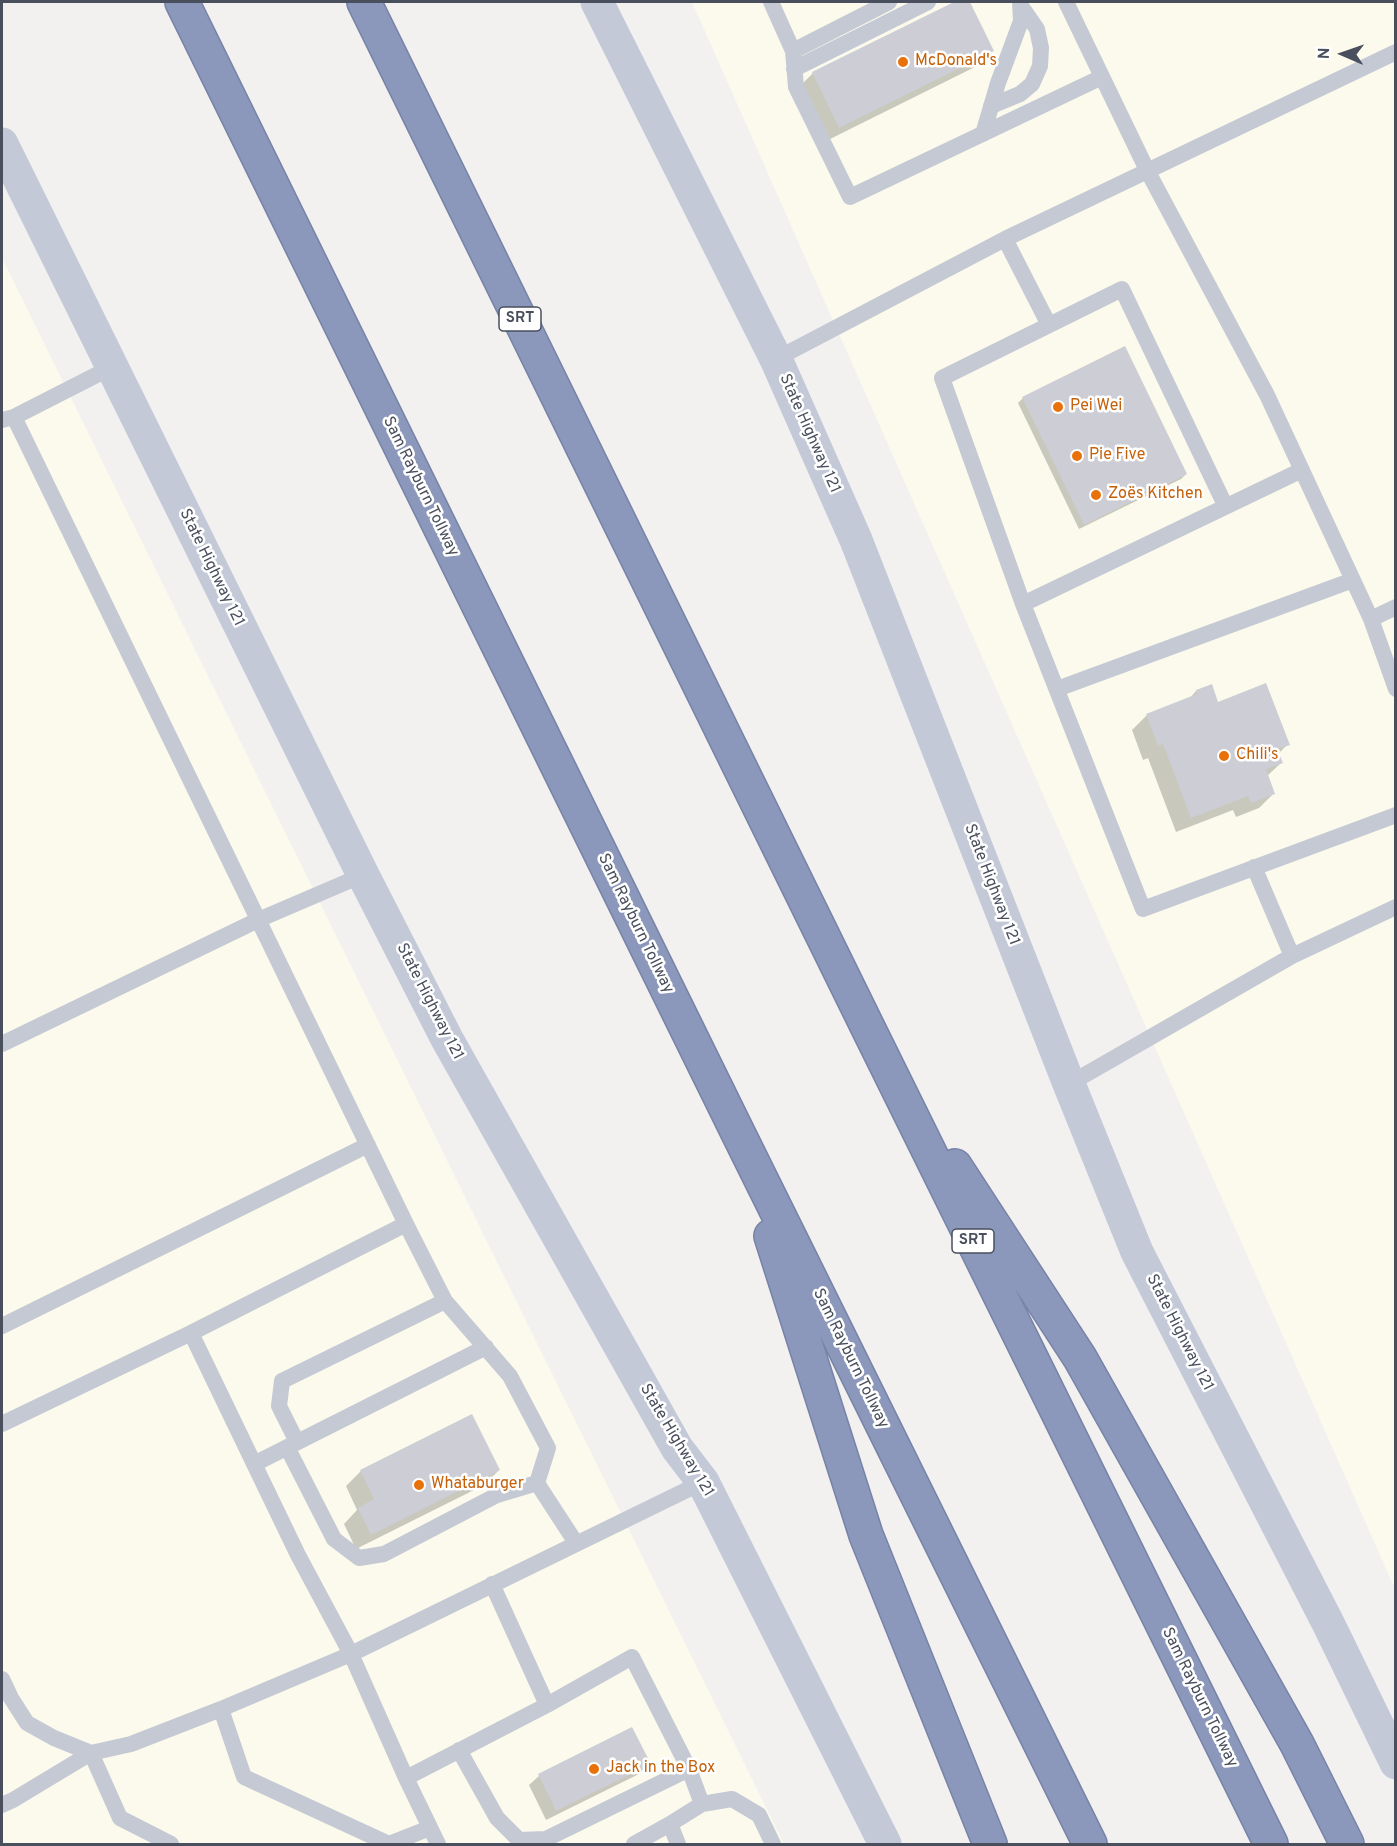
<!DOCTYPE html>
<html>
<head>
<meta charset="utf-8">
<style>
  body { margin:0 }
  #map { position:relative; width:1397px; height:1846px; overflow:hidden; background:#f2f1f0; font-family:Overpass,sans-serif }
  canvas { display:block }
  .frame { position:absolute; inset:0; border:3px solid #494f5d; pointer-events:none }
  .north { position:absolute; left:1313px; top:24px; width:60px; height:60px; -webkit-text-stroke:4px #fff; paint-order:stroke; rotate:272deg; font-size:16px; font-weight:700; line-height:24px; text-align:center; color:#494f5d }
  .north::after { content:''; display:block; margin:auto; width:21px; height:27px; background:#494f5d; clip-path:polygon(50% 0,100% 100%,50% 72%,0 100%) }
</style>
</head>
<body>
<div id="map">
<canvas width="1397" height="1846"></canvas>
<div class="frame"></div>
<div class="north">N</div>
</div>
<script>
const ctx = document.querySelector('canvas').getContext('2d');
ctx.lineJoin = 'round';
function fillPath(path, color) { ctx.fillStyle = color; ctx.fill(path, 'evenodd'); }
const toPath = rows => new Path2D(rows.map(r => 'M' + r).join(''));
function strokePath(path, color, width, dash) { ctx.strokeStyle = color; ctx.lineWidth = width; ctx.lineCap = dash ? 'butt' : 'round'; ctx.setLineDash(dash || []); ctx.stroke(path); }
function label(font, color, halo, rows, align = 'center') {
  ctx.font = font + ' Overpass,sans-serif'; ctx.lineWidth = 5; ctx.setLineDash([]); ctx.textBaseline = 'middle'; ctx.strokeStyle = halo; ctx.fillStyle = color; for (const [text, x, y, turn = 0] of rows) {
    ctx.save(); ctx.translate(x, y); ctx.rotate((+turn || 0) * Math.PI / 180); ctx.textAlign = isNaN(turn) ? turn : align; if (halo) ctx.strokeText(text, 0, 0); ctx.fillText(text, 0, 0); ctx.restore();
  }
}
fillPath(toPath([
  [692,2,1395,2,1395,1589],
  [2,258,784,1844,2,1844]
]), '#fbfaec');
fillPath(toPath([
  [957,2,968,2,992,51,977,66,824,142,798,88,813,73],
  [1023,398,1186,474,1181,479,1079,529,1018,403],
  [1196,691,1288,744,1278,754,1281,763,1267,776,1274,793,1259,808,1236,817,1233,810,1176,832,1148,758,1143,760,1132,730,1147,715,1190,698],
  [499,1470,484,1485,356,1549,344,1524,357,1510,346,1486,361,1471],
  [649,1764,639,1774,546,1820,529,1785,539,1776]
]), '#0003');
fillPath(toPath([
  [954,2,970,2,994,51,839,128,812,72],
  [1125,346,1187,474,1084,525,1022,397],
  [1266,683,1290,745,1277,749,1283,763,1266,769,1275,794,1251,803,1248,796,1191,818,1163,744,1158,746,1146,714,1197,694,1196,690,1212,684,1218,702],
  [472,1414,500,1470,371,1535,358,1508,374,1499,360,1470],
  [632,1727,651,1764,556,1811,538,1774]
]), '#cdced5');
const motorway = toPath([
  [182,2,740,1137,1090,1844],
  [364,2,872,1036,1271,1844],
  [955,1166,1080,1358,1297,1744,1347,1844],
  [771,1236,866,1535,990,1844]
]);
strokePath(motorway, '#7783a7', 36);
strokePath(toPath([
  [771,2,793,51,796,87,850,197,1102,77],
  [1066,2,1147,170,1267,395,1371,619,1396,689],
  [793,51,889,2],
  [794,69,928,2],
  [991,106,1020,94,1032,84,1040,66,1041,48,1037,29,1021,6],
  [983,134,998,83,1021,21,1020,2],
  [1005,239,1049,325],
  [776,359,1005,239,1396,52],
  [14,417,406,1224,191,1333,298,1555,351,1654,406,1778,438,1844],
  [2,420,14,417,112,367],
  [1225,505,1122,289,942,378,1023,604,1302,470],
  [1023,604,1143,909,1396,815],
  [1371,619,1396,607],
  [1057,689,1353,580],
  [1254,867,1292,956],
  [2,1044,258,920,363,875],
  [1069,1084,1292,956,1396,907],
  [406,1224,445,1301,510,1376,548,1448,537,1483,576,1543],
  [2,1326,368,1145],
  [2,1424,191,1333],
  [297,1442,279,1406,282,1381,445,1301],
  [287,1447,334,1539,359,1558,384,1554,497,1495,537,1483],
  [254,1464,486,1347],
  [492,1584,547,1705],
  [2,1679,11,1698,27,1723,54,1738,91,1753,120,1818,171,1844],
  [221,1709,244,1777,389,1844,430,1828],
  [459,1750,497,1818,519,1840,546,1839,689,1769],
  [406,1778,547,1705,632,1657,689,1769,702,1804,670,1824,634,1844],
  [702,1804,732,1799,759,1815,773,1844],
  [2,1805,13,1800,91,1753,131,1744,221,1709,351,1654,703,1482],
  [670,1824,678,1844]
]), '#c5c9d4', 16);
strokePath(toPath([
  [597,2,776,359,856,540,1069,1084,1137,1252,1329,1625,1396,1763],
  [2,144,363,875,447,1039,677,1448,703,1482,885,1844]
]), '#c4c9d7', 33);
strokePath(motorway, '#8b98bb', 33);
for (const [x, y, r, color] of [
  [903,62,6,"#e8710a"],
  [1058,407,6,"#e8710a"],
  [1077,456,6,"#e8710a"],
  [1096,495,6,"#e8710a"],
  [1224,756,6,"#e8710a"],
  [419,1485,6,"#e8710a"],
  [594,1769,6,"#e8710a"]
]) { const dot = new Path2D(); dot.arc(x, y, r, 0, 2 * Math.PI); ctx.fillStyle = color; ctx.fill(dot); strokePath(dot, '#fff', 2); }
for (const [x, y, w] of [
  [520,319,42],
  [973,1241,42]
]) { const box = new Path2D(); box.roundRect(x - w / 2, y - 12, w, 24, 4.5); ctx.fillStyle = '#fff'; ctx.fill(box); strokePath(box, '#494f5d', 1.5); }
label('bold 15px', '#494f5d', null, [
  ["SRT",520,319],
  ["SRT",973,1241]
]);
label('16px', '#c56008', '#fff', [
  ["McDonald's",915,62],
  ["Pei Wei",1070,407],
  ["Pie Five",1089,456],
  ["Zoës Kitchen",1108,495],
  ["Chili's",1236,756],
  ["Whataburger",431,1485],
  ["Jack in the Box",606,1769]
], 'left');
label('16px', '#494f5d', '#fff', [
  ["State Highway 121",809,434,66],
  ["Sam Rayburn Tollway",420,487,64],
  ["State Highway 121",211,568,64],
  ["State Highway 121",991,885,69],
  ["Sam Rayburn Tollway",635,924,64],
  ["State Highway 121",429,1002,63],
  ["State Highway 121",1179,1333,63],
  ["Sam Rayburn Tollway",850,1359,64],
  ["State Highway 121",676,1441,59],
  ["Sam Rayburn Tollway",1199,1698,64]
]);
</script>
</body>
</html>
